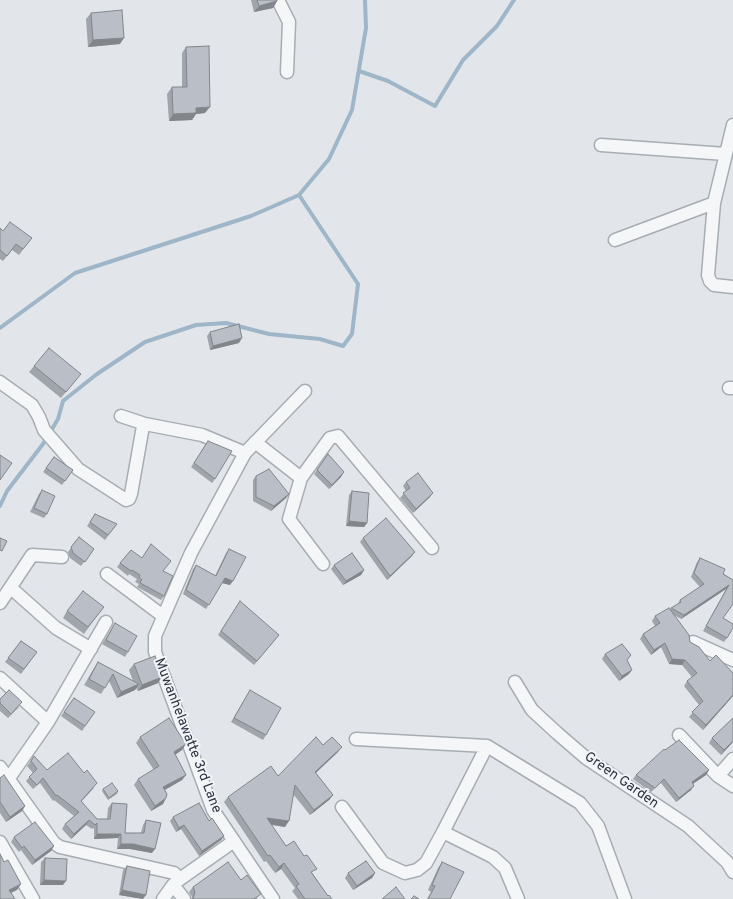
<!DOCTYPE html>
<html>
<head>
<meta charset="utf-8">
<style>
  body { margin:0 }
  canvas { display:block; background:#e2e6ea }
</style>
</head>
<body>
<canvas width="733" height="899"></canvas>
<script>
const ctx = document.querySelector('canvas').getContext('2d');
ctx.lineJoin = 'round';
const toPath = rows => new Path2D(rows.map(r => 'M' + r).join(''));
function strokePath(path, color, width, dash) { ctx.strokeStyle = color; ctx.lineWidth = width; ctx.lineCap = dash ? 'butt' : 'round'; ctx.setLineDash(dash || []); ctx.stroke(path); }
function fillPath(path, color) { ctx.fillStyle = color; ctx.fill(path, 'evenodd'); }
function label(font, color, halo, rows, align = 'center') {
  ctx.font = font + ' Overpass,sans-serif'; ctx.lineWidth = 4; ctx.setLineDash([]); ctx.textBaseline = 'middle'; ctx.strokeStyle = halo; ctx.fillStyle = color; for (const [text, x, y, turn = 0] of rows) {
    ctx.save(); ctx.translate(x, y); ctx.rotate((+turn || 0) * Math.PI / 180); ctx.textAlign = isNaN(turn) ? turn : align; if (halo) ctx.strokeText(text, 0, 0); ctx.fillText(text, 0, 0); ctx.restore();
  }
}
strokePath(toPath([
  [359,71,388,81,435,106,463,60,497,26,514,0],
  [0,328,75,273,251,216,299,195,329,159,352,110,366,28,365,0],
  [0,506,7,491,43,444,58,419,63,401,97,374,145,342,196,325,226,323,269,334,320,339,343,346,352,334,358,284,299,195]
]), '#9fb5c8', 4);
const minor = toPath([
  [278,0,289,22,287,72],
  [733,125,714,203,708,275,710,281,714,285,733,287],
  [601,145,726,154],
  [615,240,714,203],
  [0,382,32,405,39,417,44,430,78,469,126,500,129,499,131,494,143,426,145,424,202,435,245,453],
  [729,388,733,388],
  [121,416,145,424],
  [255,442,301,478,330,438,338,436,432,548],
  [301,478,289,519,323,564],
  [107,574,163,616],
  [11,588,56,628,91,649],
  [0,603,32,555,62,557],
  [693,642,733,660],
  [0,678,48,722],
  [515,682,532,710,557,733,586,758,688,826,727,862,733,872],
  [679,735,718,776,733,786],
  [356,739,487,746,580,803,598,826,625,899],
  [487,746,443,832,493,857,505,868,518,899],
  [0,767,54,843,60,847,174,873,180,879],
  [718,776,733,759],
  [9,778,48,722,106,622],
  [342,807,383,863,405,873,417,870,426,863,443,832],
  [0,842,33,899],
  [173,885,184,899],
  [163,899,173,885,180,879,234,841],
  [273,899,213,810,155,652,155,636,191,553,245,453,305,391]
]);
strokePath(minor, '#a7adb4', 15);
strokePath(minor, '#f5f6f8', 12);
fillPath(toPath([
  [251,0,277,0,277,1,273,8,254,12],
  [91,13,120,44,88,47,86,19],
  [186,47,205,113,196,114,192,120,169,121,167,94,172,87,182,87,182,53],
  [0,228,3,231,32,238,19,255,12,250,3,261,0,259],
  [210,332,239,343,210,350,207,336],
  [34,366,76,380,61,398,29,372],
  [208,441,215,479,212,483,191,467],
  [328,454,341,477,329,489,314,474],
  [54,457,73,470,62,485,43,472],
  [256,476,289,494,286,498,271,511,253,501,253,480],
  [406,482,430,497,413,513,400,498,406,491,403,486],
  [42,490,47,514,44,518,30,512,39,494],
  [352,491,367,523,364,527,346,526,349,495],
  [95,514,117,524,105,540,87,526],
  [79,537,94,549,81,566,70,558,68,552],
  [363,538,412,556,387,580,360,542],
  [229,549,230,585,222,583,206,609,183,594,193,569,196,565,215,576,226,553],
  [142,558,164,571,164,596,161,600,139,588,137,587,139,584,135,582,137,579,129,574,128,576,117,567,120,563],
  [700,558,733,580,723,618,727,638,724,642,703,631,726,589,681,619,674,615,690,642,710,661,733,673,733,696,703,730,689,717,699,705,684,686,687,681,692,677,682,665,669,664,661,647,651,655,640,639,643,634,655,626,652,621,655,616,670,609,671,608,677,605,680,600,700,587,691,577,697,562],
  [334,565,364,570,361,575,343,585,331,569],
  [237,606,276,639,254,665,218,635],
  [67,611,99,613,84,634,63,618],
  [115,623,128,652,125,657,102,644],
  [21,641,37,652,21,674,5,662],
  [605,654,627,660,629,674,619,681,602,659],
  [98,662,133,681,129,670,134,664,158,683,138,691,136,688,135,690,117,698,109,681,101,694,84,685,94,668],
  [250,690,266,735,263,740,231,722],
  [74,698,95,712,82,731,61,716],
  [0,699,19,707,8,718,0,711],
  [733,718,733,742,721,755,709,743,712,738],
  [140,737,182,750,175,755,186,775,182,780,165,790,166,798,163,804,151,811,134,785,138,779,154,770,136,743],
  [323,745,338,752,316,773,333,795,329,800,310,815,293,794,285,827,271,825,286,846,313,874,328,896,332,899,298,899,292,891,295,888,281,869,275,873,266,861,264,862,224,802,228,797,278,776],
  [665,750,709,770,706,775,693,784,691,790,676,802,661,783,651,792,633,779,636,775],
  [34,756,47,770,94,788,81,802,97,819,107,819,108,808,112,803,125,833,141,833,143,825,146,820,152,853,130,849,117,849,118,838,94,839,94,828,92,829,86,825,71,839,62,829,65,824,74,816,54,800,53,801,40,783,33,789,26,781,33,773,27,766],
  [0,778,25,806,22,811,6,822,0,813],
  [103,789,118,791,117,794,108,800,102,791],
  [173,817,209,821,224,836,221,840,199,856,181,829,176,832,170,821],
  [14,837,54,846,51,851,32,865,21,850,19,852,11,842],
  [45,858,63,885,40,885,41,862],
  [442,862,450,899,427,899,431,892,428,890,438,868],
  [127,866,143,899,119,895,123,870],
  [348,873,375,873,372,878,353,890,345,878],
  [241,880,258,899,191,899,192,897,189,892,193,887]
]), '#a0a4ab');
fillPath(toPath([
  [277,1,273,8,254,12,259,6],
  [124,38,120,44,88,47,93,40],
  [210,107,205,113,196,114,192,120,169,121,173,114,196,108],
  [242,338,239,343,210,350,213,346],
  [344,472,341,477,329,489,332,485],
  [433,493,430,497,413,513,416,509],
  [289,494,286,498,271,511,274,506],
  [349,521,367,523,364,527,346,526],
  [415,552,412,556,387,580,390,576],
  [364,570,361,575,343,585,346,581],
  [225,578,233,581,230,585,222,583],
  [729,585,726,589,681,619,684,615],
  [665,643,661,647,651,655,654,650],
  [672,659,685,660,682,665,669,664],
  [632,670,629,674,619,681,622,676],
  [162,677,158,683,138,691,142,685],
  [139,684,135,690,117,698,121,692],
  [733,695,733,696,703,730,706,725],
  [733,741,733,742,721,755,724,750],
  [186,744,182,750,170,758,174,752],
  [342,747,338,752,311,777,315,772],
  [709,770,706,775,688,787,692,782],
  [186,775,182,780,159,793,163,787],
  [694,786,691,790,676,802,679,798],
  [333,795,329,800,310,815,314,810],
  [166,798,163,804,151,811,155,806],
  [25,806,22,811,6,822,10,817],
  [267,818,289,821,285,827,263,823],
  [89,820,86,825,71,839,74,834],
  [184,825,181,829,176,832,179,828],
  [97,834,121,834,118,838,94,839],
  [224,836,221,840,199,856,202,851],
  [121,844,133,844,155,849,152,853,130,849,117,849],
  [54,846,51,851,32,865,35,860],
  [284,863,281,869,275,873,279,867],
  [375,873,372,878,353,890,357,886],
  [44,880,66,881,63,885,40,885],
  [21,884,17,890,5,896,9,890],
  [122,890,146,895,143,899,119,895]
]), '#82868b');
const building = toPath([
  [257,0,277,0,277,1,259,6,257,0],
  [122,10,124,38,93,40,91,13,122,10],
  [209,46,210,107,196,108,196,113,173,114,172,87,187,87,186,47,209,46],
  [10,222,32,238,23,249,16,244,7,256,0,250,0,228,3,231,10,222],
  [239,324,242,338,213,346,210,332,239,324],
  [49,348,81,374,66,392,34,366,49,348],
  [208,441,232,451,215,479,194,463,208,441],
  [328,454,344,472,332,485,317,470,328,454],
  [0,455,12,463,0,480,0,455],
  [54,457,73,470,65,481,46,468,54,457],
  [269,469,289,494,274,506,256,497,256,476,269,469],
  [418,473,433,493,416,509,403,493,410,488,406,482,418,473],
  [42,490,55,496,47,514,34,508,42,490],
  [352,491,369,493,367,523,349,521,352,491],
  [95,514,117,524,108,535,90,522,95,514],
  [386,518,415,552,390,576,363,538,386,518],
  [79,537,94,549,85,562,73,553,71,547,79,537],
  [0,538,7,541,2,551,0,550,0,538],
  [151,544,171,561,163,571,173,576,164,596,142,584,140,582,142,580,139,577,140,575,132,570,131,571,120,563,131,550,142,558,151,544],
  [229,549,246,557,233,581,225,578,209,605,186,590,196,565,216,576,229,549],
  [352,553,364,570,346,581,334,565,352,553],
  [700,558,725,569,723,574,733,580,733,604,723,618,733,624,733,628,727,638,706,626,729,585,684,615,671,608,681,602,680,600,704,584,694,573,700,558],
  [83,591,104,607,88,627,67,611,83,591],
  [240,601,279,635,257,661,221,631,240,601],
  [669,608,689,635,690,642,699,647,710,661,716,655,733,673,733,695,706,725,692,712,703,701,687,681,697,673,685,660,672,659,665,643,654,650,643,634,660,623,655,616,669,608],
  [115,623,137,636,128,652,106,640,115,623],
  [21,641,37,652,24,669,8,658,21,641],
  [622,644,631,655,627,660,632,670,622,676,605,654,622,644],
  [155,656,162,677,142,685,134,664,155,656],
  [98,662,139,684,121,692,113,674,105,688,89,679,98,662],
  [9,690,22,702,11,714,0,703,0,699,9,690],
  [250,690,281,708,266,735,234,718,250,690],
  [74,698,95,712,85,726,64,712,74,698],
  [169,718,186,744,174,752,186,775,163,787,167,794,166,798,155,806,138,779,159,766,140,737,169,718],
  [733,718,733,741,724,750,712,738,733,718],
  [316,737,323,745,332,737,342,747,315,772,333,795,314,810,295,785,289,821,267,818,286,846,294,841,304,856,307,855,317,869,311,872,328,896,329,895,332,899,305,899,296,886,299,884,284,863,279,867,270,855,268,856,228,797,271,766,278,776,316,737],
  [679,740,709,770,692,782,694,786,679,798,664,779,655,788,636,775,664,749,665,750,679,740],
  [68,753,84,773,87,770,97,783,81,801,97,819,110,819,112,803,127,804,125,833,144,833,146,820,161,823,155,849,133,844,121,844,121,834,97,834,97,823,95,825,89,820,74,834,65,824,79,812,57,795,56,796,43,778,37,785,29,777,37,769,31,761,34,756,47,770,68,753],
  [4,775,25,806,10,817,0,802,0,778,4,775],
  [112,783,118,791,109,798,103,789,112,783],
  [199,803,209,821,212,818,224,836,202,851,184,825,179,828,173,817,199,803],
  [35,822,54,846,35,860,24,846,22,848,14,837,35,822],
  [0,854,4,862,8,860,21,884,9,890,15,899,0,899,0,854],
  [45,858,67,859,66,881,44,880,45,858],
  [366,861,375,873,357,886,348,873,366,861],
  [228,862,241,880,247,875,261,894,254,899,193,899,195,892,193,887,228,862],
  [442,862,464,872,450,899,428,899,435,886,432,885,442,862],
  [127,866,150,871,146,895,122,890,127,866],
  [396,887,405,899,382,899,396,887],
  [414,896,419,899,411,899,414,896]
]);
fillPath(building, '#babfc7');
strokePath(building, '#82868b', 1);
label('14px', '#2b3441', '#f2f4f7', [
  ["Muwanhelawatte 3rd Lane",187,736,69],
  ["Green Garden",621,781,35]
]);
</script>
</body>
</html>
